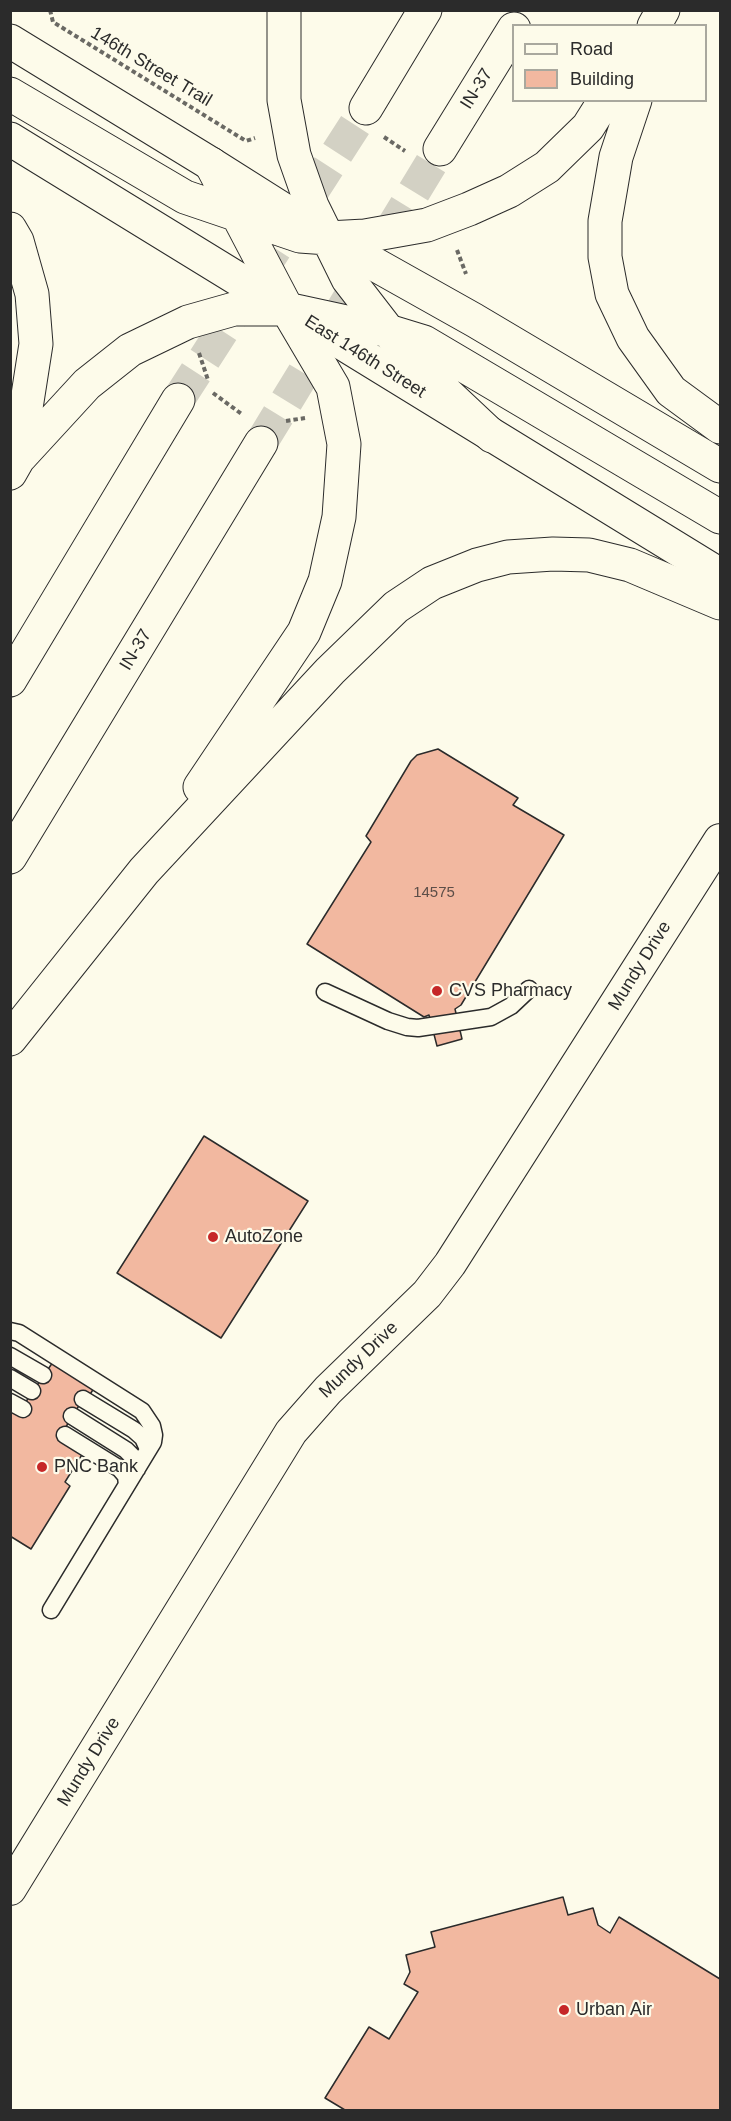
<!DOCTYPE html>
<html>
<head>
<meta charset="utf-8">
<style>
  body { margin:0 }
  #map { position:relative; width:731px; height:2121px; overflow:hidden; background:#fdfbea; font-family:Arial,sans-serif }
  canvas { display:block }
  .frame { position:absolute; inset:0; border:12px solid #2b2b2b; pointer-events:none }
  .legend { position:absolute; left:512px; top:24px; width:195px; height:78px; box-sizing:border-box; background:#fdfbea; border:2px solid #a9a89e; margin:0; padding:8px 10px; list-style:none; font-size:18px; color:#2b2b2b }
  .legend li { display:flex; align-items:center; gap:12px; height:30px }
  .legend b { width:30px; border:2px solid #a9a89e }
</style>
</head>
<body>
<div id="map">
<canvas width="731" height="2121"></canvas>
<div class="frame"></div>
<ul class="legend">
<li><b style="height:8px;background:#fdfbea"></b>Road</li>
<li><b style="height:16px;background:#f2b8a0"></b>Building</li>
</ul>
</div>
<script>
const ctx = document.querySelector('canvas').getContext('2d');
ctx.lineJoin = 'round';
function fillPath(path, color) { ctx.fillStyle = color; ctx.fill(path, 'evenodd'); }
const toPath = rows => new Path2D(rows.map(r => 'M' + r).join(''));
function strokePath(path, color, width, dash) { ctx.strokeStyle = color; ctx.lineWidth = width; ctx.lineCap = dash ? 'butt' : 'round'; ctx.setLineDash(dash || []); ctx.stroke(path); }
function label(font, color, halo, rows, align = 'center') {
  ctx.font = font + ' Arial,sans-serif'; ctx.lineWidth = 4.5; ctx.setLineDash([]); ctx.textBaseline = 'middle'; ctx.strokeStyle = halo; ctx.fillStyle = color; for (const [text, x, y, turn = 0] of rows) {
    ctx.save(); ctx.translate(x, y); ctx.rotate((+turn || 0) * Math.PI / 180); ctx.textAlign = isNaN(turn) ? turn : align; if (halo) ctx.strokeText(text, 0, 0); ctx.fillText(text, 0, 0); ctx.restore();
  }
}
const building = toPath([
  [438,749,518,798,513,805,564,835,461,1005,455,1009,462,1039,437,1046,429,1015,424,1017,307,944,371,842,366,836,411,761,417,755,438,749],
  [204,1136,308,1201,221,1338,117,1273,204,1136],
  [55,1359,96,1385,89,1396,83,1399,64,1430,83,1453,65,1482,70,1486,31,1549,10,1536,10,1408,23,1406,55,1359],
  [563,1897,568,1915,593,1908,598,1925,610,1933,619,1917,720,1979,720,2110,345,2110,325,2098,369,2027,389,2039,418,1992,404,1984,410,1972,406,1955,435,1947,431,1932,563,1897]
]);
fillPath(building, '#f2b8a0');
strokePath(building, '#2b2b2b', 1.5);
strokePath(toPath([
  [178,400,366,108],
  [261,443,440,149]
]), '#d3d1c4', 33, [33, 16]);
const lane = toPath([
  [325,992,388,1021,407,1027,418,1028,491,1017,511,1006,529,989],
  [10,1331,19,1333,142,1411,152,1426,154,1435,153,1442,51,1610],
  [10,1356,43,1375],
  [10,1378,32,1391],
  [83,1399,134,1430,143,1438,148,1449],
  [10,1402,23,1409],
  [72,1416,126,1450,134,1458,137,1469],
  [65,1435,120,1469,126,1476,127,1485]
]);
const street = toPath([
  [10,1889,291,1432,328,1390,427,1294,450,1264,720,840]
]);
const primary = toPath([
  [10,41,211,164,328,238,474,320,720,466],
  [10,139,720,575]
]);
const highway = toPath([
  [284,10,284,100,294,155,312,206,348,279,409,358,492,436],
  [654,26,663,10],
  [10,94,185,197,300,236,328,238,365,236,427,225,469,209,509,191,547,167,588,127,605,100],
  [635,100,616,157,605,221,605,257,612,294,633,338,671,391,720,427],
  [366,108,425,10],
  [440,149,514,29],
  [10,229,17,241,32,294,36,344,18,459],
  [10,473,18,459,87,384,130,350,188,322,234,309,287,309,388,331,424,342,720,517],
  [10,680,178,400],
  [200,787,304,632,325,581,339,517,344,444,333,387,287,309,211,164],
  [10,857,261,443],
  [10,1039,144,871,330,671,396,607,432,583,477,565,508,557,553,554,589,555,630,565,720,603]
]);
strokePath(lane, '#2b2b2b', 19);
strokePath(street, '#2b2b2b', 34);
strokePath(primary, '#2b2b2b', 35);
strokePath(highway, '#2b2b2b', 35);
strokePath(toPath([
  [50,10,53,22,246,141,255,138],
  [384,137,405,151],
  [457,250,466,274],
  [199,353,208,380],
  [213,393,243,415],
  [286,421,305,418]
]), '#6a6964', 4, [4.5, 3]);
strokePath(lane, '#fdfbea', 16);
strokePath(street, '#fdfbea', 32);
strokePath(primary, '#fdfbea', 33);
strokePath(highway, '#fdfbea', 33);
for (const [x, y, r, color] of [
  [437,991,6,"#c62828"],
  [213,1237,6,"#c62828"],
  [42,1467,6,"#c62828"],
  [564,2010,6,"#c62828"]
]) { const dot = new Path2D(); dot.arc(x, y, r, 0, 2 * Math.PI); ctx.fillStyle = color; ctx.fill(dot); strokePath(dot, '#fdfbea', 2); }
label('15px', '#5d4e48', null, [
  ["14575",434,893]
]);
label('18px', '#2b2b2b', '#fdfbea', [
  ["146th Street Trail",151,67,31],
  ["IN-37",477,89,-58],
  ["East 146th Street",365,357,32],
  ["IN-37",136,650,-59],
  ["Mundy Drive",640,966,-58],
  ["Mundy Drive",359,1360,-44],
  ["Mundy Drive",89,1762,-58]
]);
label('18px', '#2b2b2b', '#fdfbea', [
  ["CVS Pharmacy",449,991],
  ["AutoZone",225,1237],
  ["PNC Bank",54,1467],
  ["Urban Air",576,2010]
], 'left');
</script>
</body>
</html>
